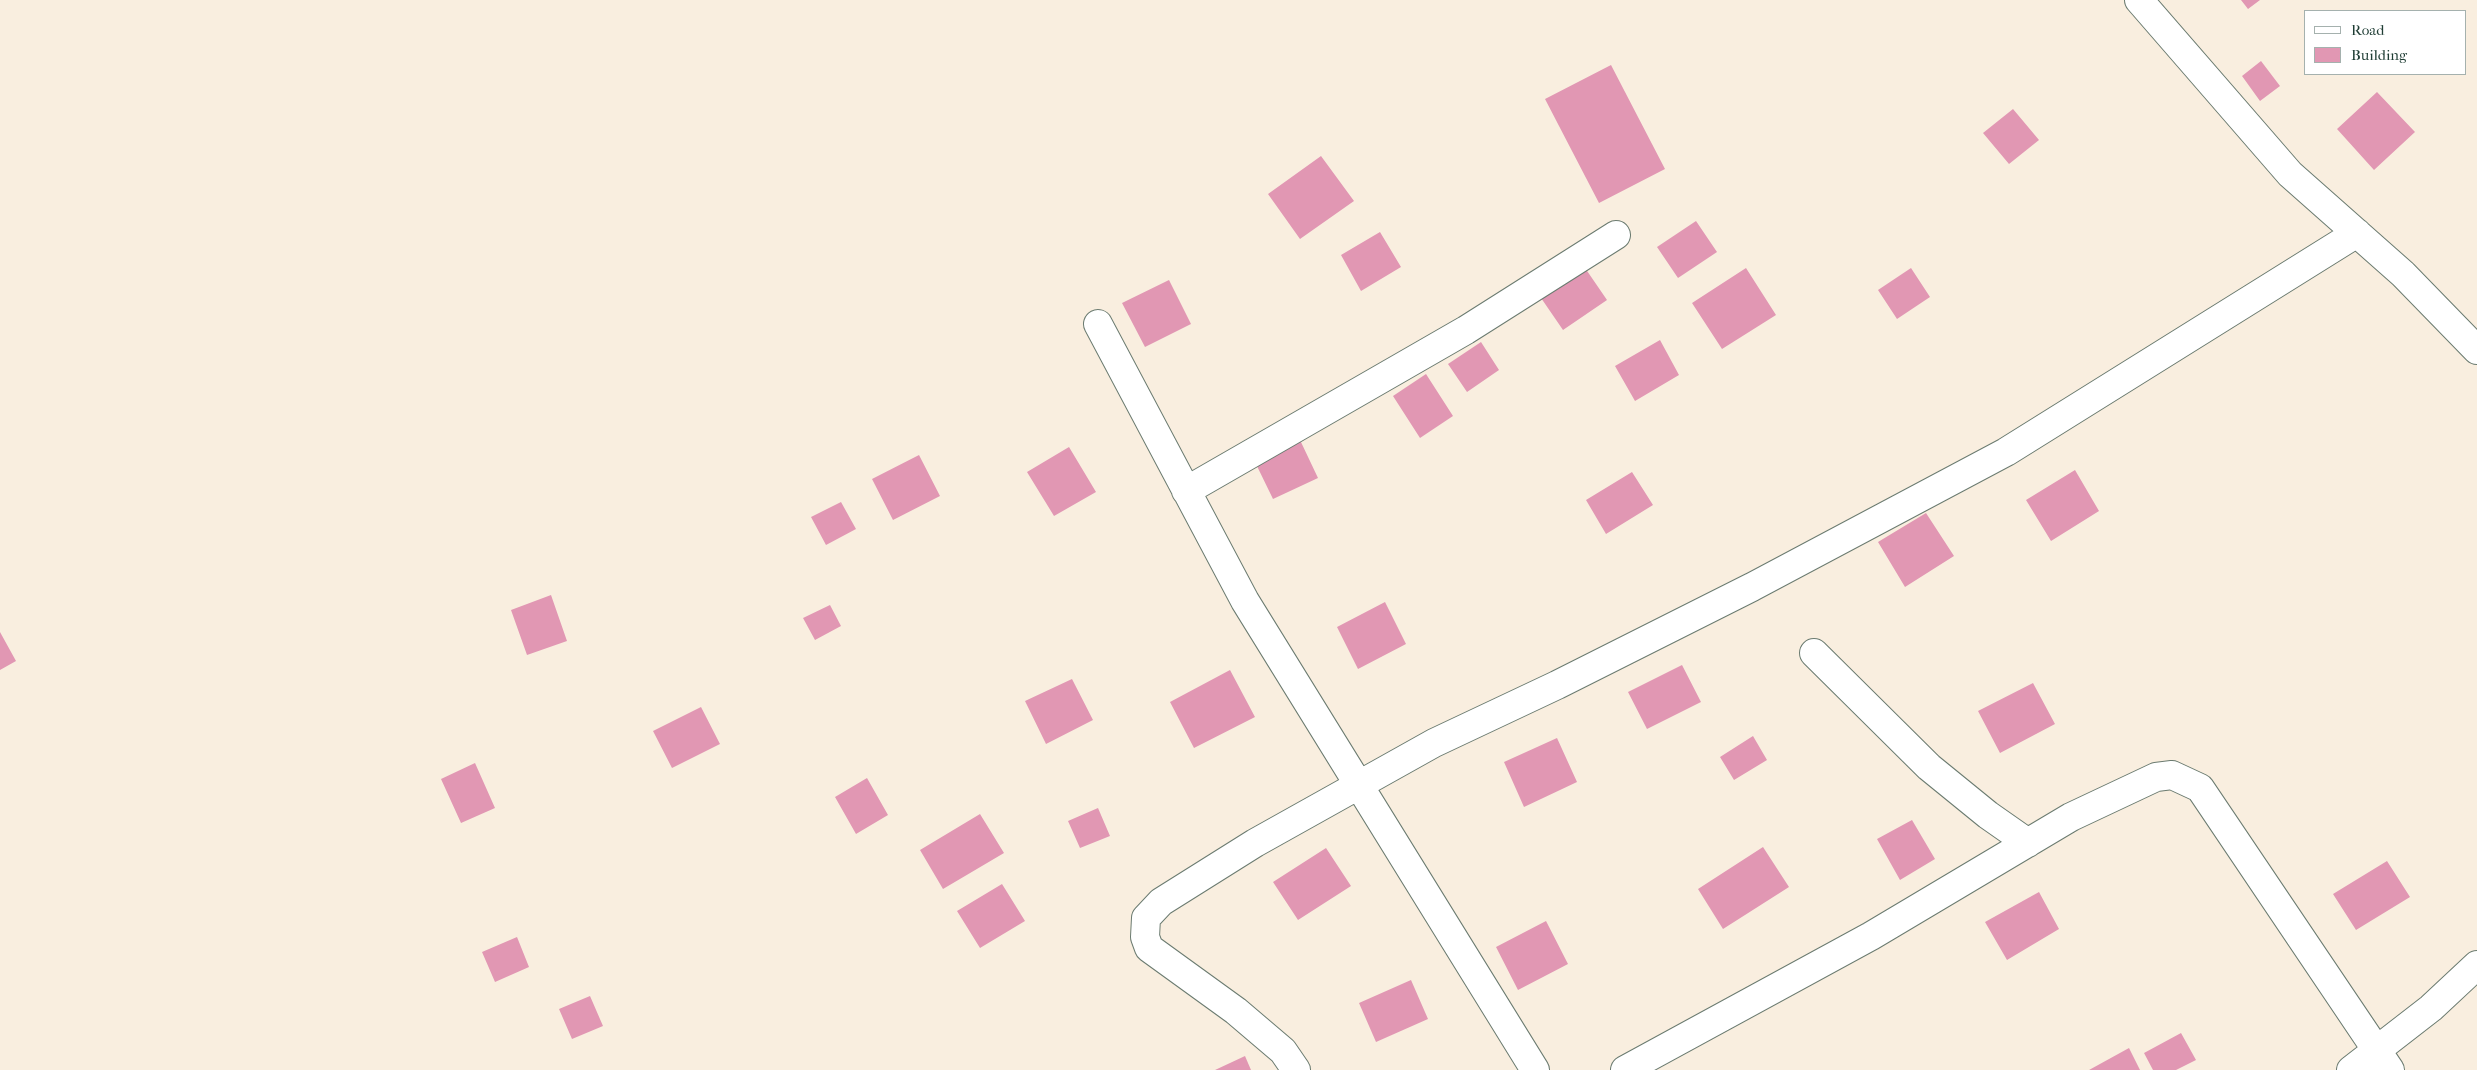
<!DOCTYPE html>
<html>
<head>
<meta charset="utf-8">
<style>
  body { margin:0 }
  #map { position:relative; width:2477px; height:1070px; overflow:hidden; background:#f9eedf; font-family:"IM FELL French Canon",serif }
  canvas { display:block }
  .legend { position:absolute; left:2304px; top:10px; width:162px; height:65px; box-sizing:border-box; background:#fff; border:1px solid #a5b1ae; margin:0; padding:6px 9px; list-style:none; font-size:15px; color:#1f3d34 }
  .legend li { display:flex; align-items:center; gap:10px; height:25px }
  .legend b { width:25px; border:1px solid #a5b1ae }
</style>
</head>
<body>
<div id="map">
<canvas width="2477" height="1070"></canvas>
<ul class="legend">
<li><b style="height:6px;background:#fff"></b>Road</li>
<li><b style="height:14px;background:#e197b3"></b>Building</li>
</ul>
</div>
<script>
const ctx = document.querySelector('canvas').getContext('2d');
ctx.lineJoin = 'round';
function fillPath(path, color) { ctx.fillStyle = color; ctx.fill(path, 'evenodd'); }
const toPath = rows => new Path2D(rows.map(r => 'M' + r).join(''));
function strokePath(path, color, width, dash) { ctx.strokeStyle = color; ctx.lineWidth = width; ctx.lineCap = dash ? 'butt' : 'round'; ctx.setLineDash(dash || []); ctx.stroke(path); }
fillPath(toPath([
  [2241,0,2260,0,2248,9],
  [2261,61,2280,86,2260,101,2242,76],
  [1611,65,1665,169,1599,203,1545,99],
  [2377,92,2415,132,2374,170,2337,129],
  [2013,109,2039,140,2009,164,1983,133],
  [1321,156,1354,201,1300,239,1268,194],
  [1696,221,1717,252,1678,278,1657,247],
  [1380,232,1401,267,1361,291,1341,255],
  [1583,265,1607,300,1563,330,1539,295],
  [1746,268,1776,315,1722,349,1692,303],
  [1911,268,1930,297,1897,319,1878,290],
  [1169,280,1191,324,1145,347,1122,303],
  [1660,340,1679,375,1635,401,1615,366],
  [1481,342,1499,370,1467,392,1448,364],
  [1426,374,1453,416,1420,438,1393,396],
  [1300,440,1318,478,1273,499,1255,462],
  [1069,447,1096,492,1054,516,1027,472],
  [919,455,940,496,893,520,872,479],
  [2075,470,2099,511,2051,541,2026,500],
  [1632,472,1653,505,1606,534,1586,500],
  [841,502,856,529,826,545,811,517],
  [1926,513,1954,556,1905,587,1878,542],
  [551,595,567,641,527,655,511,610],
  [1385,602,1406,644,1358,669,1337,627],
  [830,605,841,626,815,640,803,618],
  [0,632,16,661,0,670],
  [1682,665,1701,702,1647,729,1628,692],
  [1230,670,1255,717,1194,748,1170,702],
  [1072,679,1093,720,1046,744,1025,701],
  [2033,683,2055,724,2000,753,1978,711],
  [701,707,720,744,672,768,653,731],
  [1753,736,1767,760,1734,780,1720,757],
  [1557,738,1577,782,1524,807,1504,762],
  [475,763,495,808,461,823,441,779],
  [867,778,888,815,856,834,835,797],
  [1098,808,1110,836,1080,848,1068,821],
  [980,814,1004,853,943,889,920,850],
  [1912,820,1935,859,1900,880,1877,839],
  [1763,847,1789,887,1723,929,1698,889],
  [1326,848,1351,886,1298,920,1273,882],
  [2387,861,2410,897,2356,930,2333,894],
  [1002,884,1025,921,980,948,957,911],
  [2039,892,2059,929,2007,960,1985,922],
  [1546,921,1568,964,1518,990,1496,947],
  [517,937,529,967,495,982,482,952],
  [1411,980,1428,1019,1376,1042,1359,1003],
  [590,996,603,1026,572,1039,559,1009],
  [2181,1033,2196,1060,2176,1070,2153,1070,2144,1053],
  [2129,1048,2140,1070,2089,1070],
  [1245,1056,1251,1070,1215,1070]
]), '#e197b3');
const street = toPath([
  [2139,0,2290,174,2403,274,2477,350],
  [1098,324,1245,601,1535,1070],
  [1186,491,1466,330,1616,235],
  [1814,653,1929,767,1988,815,2028,843],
  [1296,1070,1283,1051,1236,1011,1149,948,1145,937,1146,918,1161,902,1255,843,1434,743,1557,685,1752,587,2006,452,2357,233],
  [1625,1070,1871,936,2071,817,2156,777,2172,775,2200,788,2390,1070],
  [2351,1070,2431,1008,2477,965]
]);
strokePath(street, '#6b7b70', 30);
strokePath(street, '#fff', 28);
</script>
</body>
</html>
